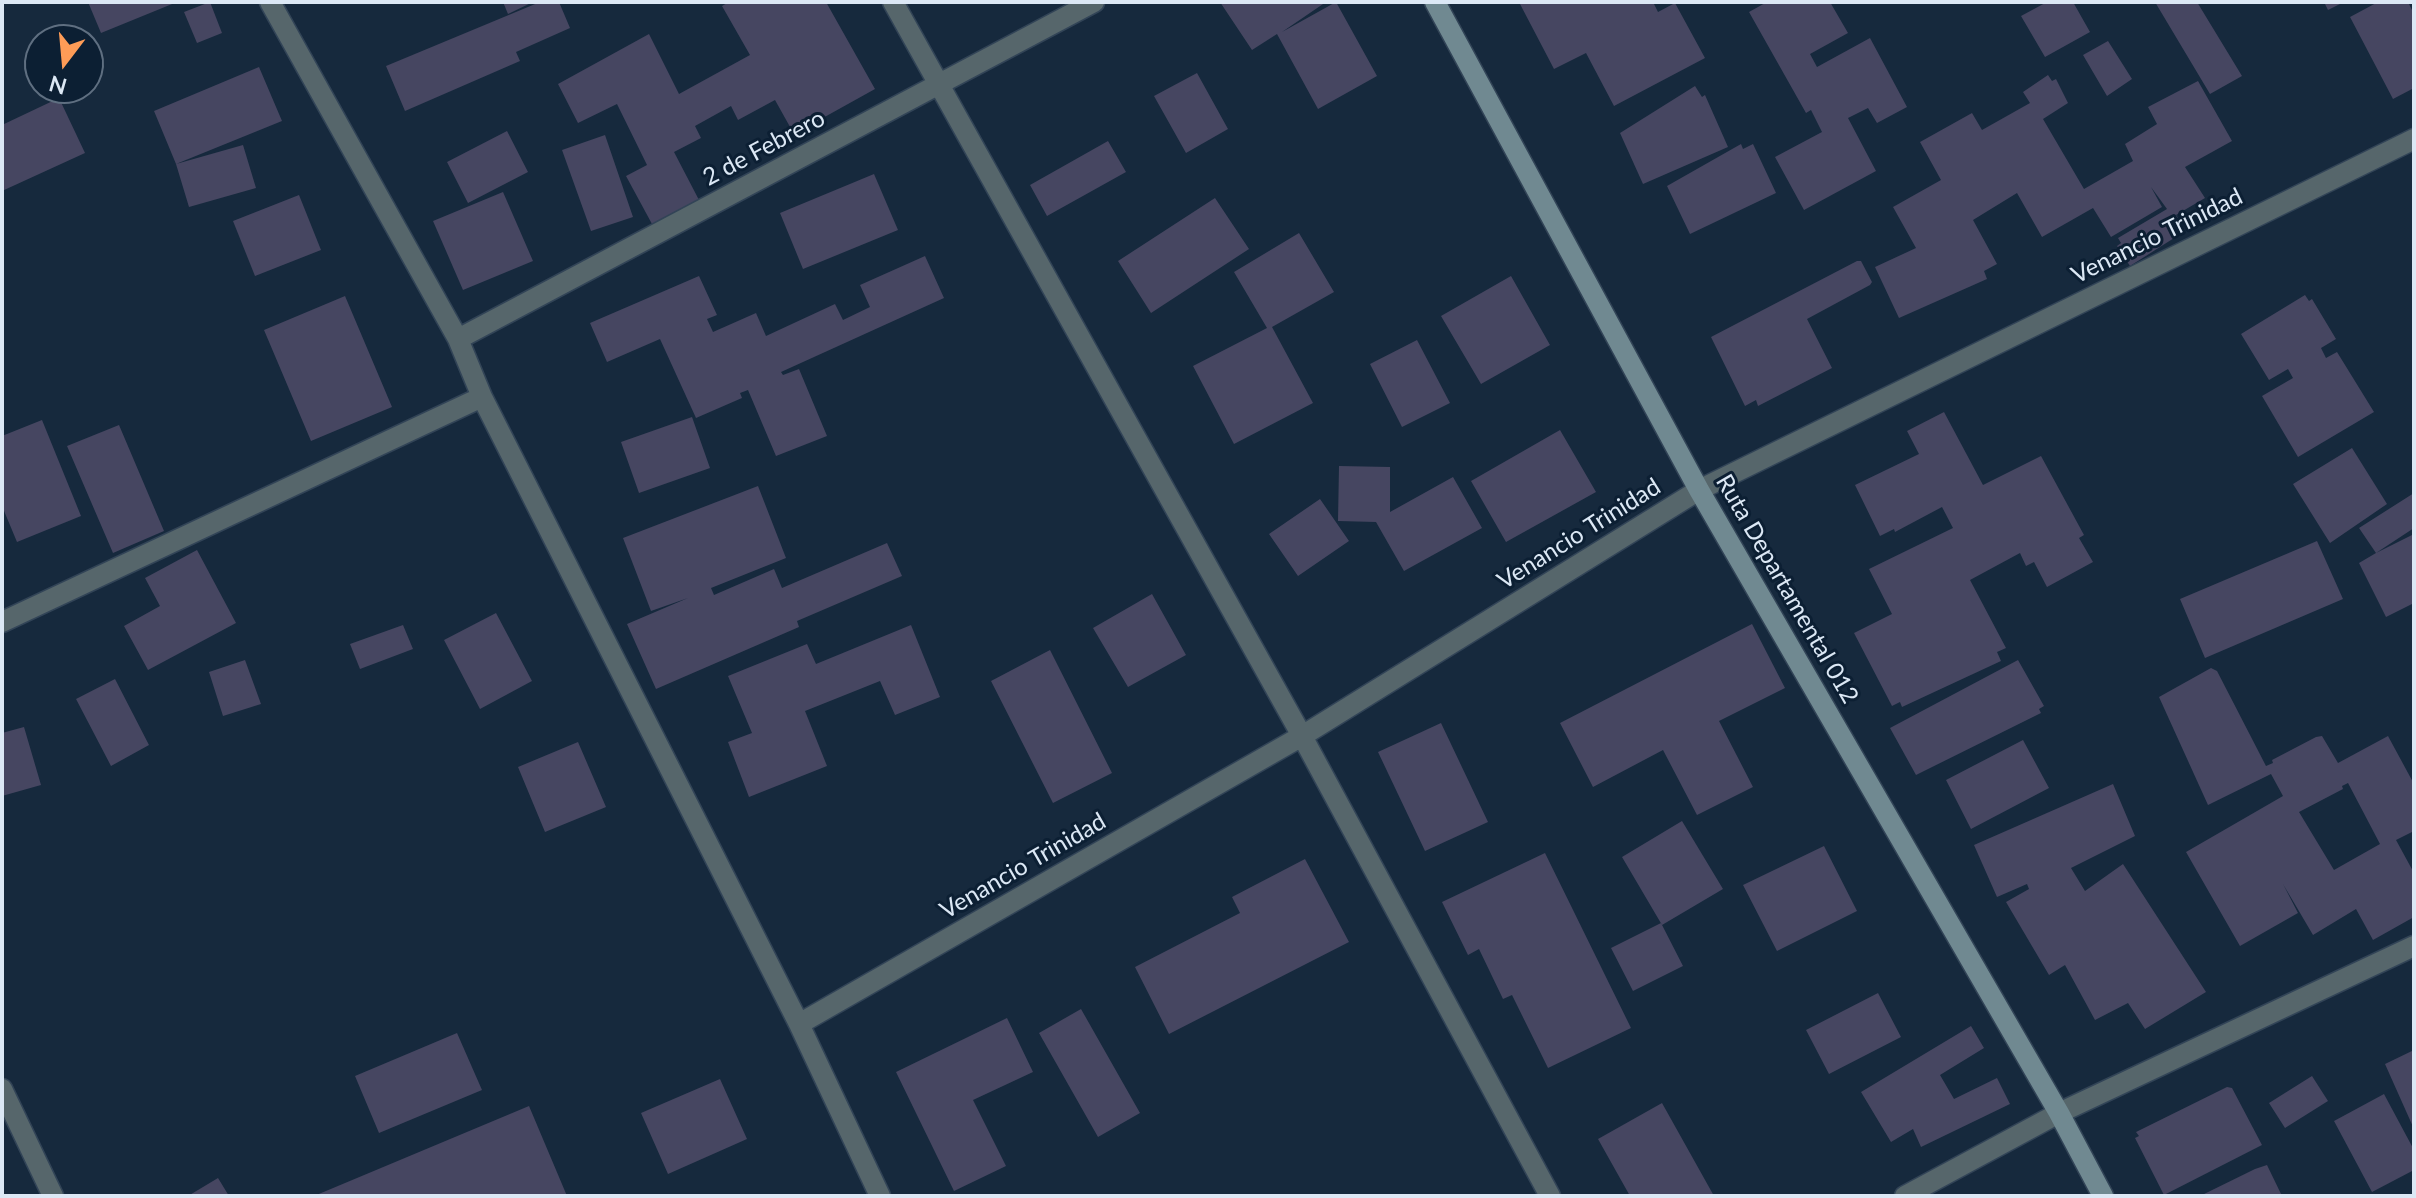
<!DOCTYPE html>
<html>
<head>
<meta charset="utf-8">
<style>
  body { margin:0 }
  #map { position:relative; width:2416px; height:1198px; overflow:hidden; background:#16293d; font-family:Lato,sans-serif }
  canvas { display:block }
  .frame { position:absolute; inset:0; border:4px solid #dce8f5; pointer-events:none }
  .north { position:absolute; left:24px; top:24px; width:80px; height:80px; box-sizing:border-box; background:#0c1f33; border:2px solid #5f6f81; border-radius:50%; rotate:196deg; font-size:22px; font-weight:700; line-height:32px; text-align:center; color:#dce8f5 }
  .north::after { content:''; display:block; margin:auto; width:28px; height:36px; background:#fe9c57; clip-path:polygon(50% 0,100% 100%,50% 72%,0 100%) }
</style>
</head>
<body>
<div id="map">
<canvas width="2416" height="1198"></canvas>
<div class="frame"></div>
<div class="north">N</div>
</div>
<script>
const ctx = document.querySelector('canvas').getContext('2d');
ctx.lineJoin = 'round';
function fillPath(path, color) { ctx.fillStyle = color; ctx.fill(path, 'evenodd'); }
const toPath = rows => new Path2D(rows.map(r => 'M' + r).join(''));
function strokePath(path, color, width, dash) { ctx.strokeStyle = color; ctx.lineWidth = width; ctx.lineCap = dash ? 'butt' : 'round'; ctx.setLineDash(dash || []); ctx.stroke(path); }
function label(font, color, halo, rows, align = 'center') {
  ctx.font = font + ' Lato,sans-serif'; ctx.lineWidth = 6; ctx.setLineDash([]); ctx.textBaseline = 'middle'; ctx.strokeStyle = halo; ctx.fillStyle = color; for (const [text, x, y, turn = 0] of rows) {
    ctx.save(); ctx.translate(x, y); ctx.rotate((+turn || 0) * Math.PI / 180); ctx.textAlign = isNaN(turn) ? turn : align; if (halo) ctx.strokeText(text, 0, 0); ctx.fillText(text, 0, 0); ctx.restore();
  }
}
fillPath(toPath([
  [88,2,177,2,101,33],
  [210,2,222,33,197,43,184,12],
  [503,2,533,2,508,14],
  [540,2,559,2,570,28,516,52,520,61,405,111,386,66],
  [729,2,826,2,875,89,794,134,775,100,738,120,731,106,695,126,701,138,674,152,699,200,652,224,626,176,647,165,617,104,578,123,558,84,649,34,679,94,750,55,722,6],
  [1220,2,1326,2,1282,32,1336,2,1377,76,1318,109,1277,34,1252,50],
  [1523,2,1653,2,1658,12,1675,3,1705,58,1614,106,1586,53,1554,69,1520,4],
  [1767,2,1830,2,1848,33,1810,54,1817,67,1870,38,1907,107,1877,123,1868,108,1848,118,1876,171,1804,210,1775,157,1822,132,1811,110,1806,113,1749,12],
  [2047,2,2073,2,2090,32,2045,57,2021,16],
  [2155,2,2197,2,2242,76,2210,94],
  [2324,2,2344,2,2328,10],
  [2378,2,2408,2,2414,14,2414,88,2393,99,2350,17],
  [2108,41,2132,79,2107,96,2083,55],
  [259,67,282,121,176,164,154,111],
  [1197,73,1228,129,1186,153,1154,96],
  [2048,75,2052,81,2056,79,2068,103,2043,119,2084,189,2133,161,2125,144,2157,124,2148,107,2198,81,2232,141,2185,167,2205,198,2176,215,2185,230,2182,233,2130,266,2117,246,2121,243,2118,238,2167,209,2151,187,2162,207,2111,237,2093,208,2042,237,2017,193,1973,220,1997,264,1984,271,1987,279,1899,318,1875,267,1916,248,1893,207,1941,180,1920,142,1972,113,1982,130,2030,103,2023,92],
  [1695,86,1702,97,1705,95,1728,147,1643,184,1620,133],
  [59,98,85,153,2,191,2,125],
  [507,131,528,172,468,203,447,162],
  [605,135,633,217,591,231,562,150],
  [1108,141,1126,172,1047,216,1030,185],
  [1741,144,1743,149,1753,144,1776,193,1690,234,1667,186],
  [243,145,256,188,189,207,176,164],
  [874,174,898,230,803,269,780,213],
  [503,192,533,261,463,290,433,221],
  [299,195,321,250,255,276,233,221],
  [1215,198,1249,249,1151,313,1118,261],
  [1299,233,1334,292,1272,327,1313,403,1234,444,1193,366,1267,328,1234,272],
  [925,256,944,298,781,372,783,375,799,369,827,436,776,456,748,390,740,393,742,398,696,418,660,339,607,362,590,323,699,276,717,315,707,319,713,332,756,313,766,336,835,304,843,320,870,307,860,285],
  [1857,261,1861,261,1872,282,1870,285,1807,319,1832,368,1758,406,1756,400,1745,406,1711,337],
  [1511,276,1550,345,1481,384,1441,316],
  [2305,295,2309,301,2312,299,2336,339,2321,348,2326,358,2337,352,2374,412,2298,457,2262,396,2293,378,2288,369,2269,380,2241,334],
  [345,296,392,407,311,441,264,330],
  [1417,340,1450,403,1402,427,1370,364],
  [1944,412,1983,485,2041,456,2084,535,2079,538,2093,562,2047,587,2034,562,2026,566,2020,553,1970,580,2006,648,1997,652,2001,661,1902,707,1900,702,1892,706,1854,633,1892,614,1869,569,1953,528,1942,507,1895,532,1894,529,1880,536,1855,485,1919,454,1907,431],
  [692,417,710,468,639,493,621,442],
  [42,420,81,516,17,542,2,506,2,436],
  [119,425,164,531,113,553,67,446],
  [1560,430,1596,492,1506,542,1471,481],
  [2352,448,2387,504,2330,543,2293,484],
  [1339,466,1390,467,1390,512,1453,477,1482,528,1404,571,1376,522,1338,521],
  [758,486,786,558,711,588,714,595,774,569,782,588,887,543,902,576,797,621,799,627,656,689,627,624,688,598,651,611,623,538],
  [2414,493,2414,528,2376,553,2414,534,2414,603,2386,617,2359,563,2376,553,2359,528],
  [1320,499,1349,541,1298,576,1269,534],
  [2317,541,2343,599,2205,658,2180,599],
  [197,550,236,623,148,670,124,626,160,606,145,578],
  [1152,594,1186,655,1128,687,1093,628],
  [496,613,532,681,480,709,444,640],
  [1752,624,1785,688,1719,721,1753,787,1697,815,1663,750,1593,787,1560,723],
  [403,625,413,649,360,669,350,644],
  [911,625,940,697,895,715,880,681,805,711,827,766,749,797,728,742,752,733,728,676,807,644,816,664],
  [1050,650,1112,773,1053,803,991,681],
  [245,660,261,704,223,716,209,672],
  [2018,660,2044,706,2039,709,2041,713,1916,775,1890,728],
  [2211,668,2217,671,2266,766,2273,763,2272,760,2316,737,2322,736,2338,763,2388,736,2414,784,2414,831,2396,840,2414,873,2414,917,2373,940,2356,909,2313,935,2283,884,2298,913,2240,946,2186,852,2283,796,2271,774,2208,805,2159,697],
  [2348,783,2380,844,2334,870,2299,812,2343,789,2342,786],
  [115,679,149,745,111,766,76,699],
  [1441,723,1488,822,1425,851,1378,752],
  [24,727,41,785,2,796,2,733],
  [2023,740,2049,788,1971,829,1946,780],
  [578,742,606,807,545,832,518,767],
  [2113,784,2135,836,2071,868,2085,891,2123,864,2206,992,2145,1029,2128,1003,2095,1020,2065,965,2049,975,2006,902,2029,889,2027,884,1997,897,1974,845],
  [1682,821,1723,889,1662,925,1622,857],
  [1824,846,1857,911,1777,951,1743,885],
  [1545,853,1631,1028,1548,1068,1512,995,1503,999,1479,949,1468,955,1442,902],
  [1305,859,1349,942,1169,1034,1135,967,1240,913,1232,897],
  [1661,923,1683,966,1633,991,1611,948],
  [1878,993,1901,1037,1829,1074,1806,1030],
  [1081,1009,1140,1113,1098,1137,1039,1033],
  [1007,1018,1033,1072,973,1100,1006,1166,954,1191,896,1072],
  [1971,1026,1984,1048,1940,1075,1954,1099,1997,1078,2010,1104,1921,1147,1913,1129,1891,1142,1861,1092],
  [457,1033,482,1090,379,1133,355,1076],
  [2414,1050,2414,1129,2385,1064],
  [2312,1076,2328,1101,2285,1128,2269,1103],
  [720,1079,747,1139,668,1174,641,1113],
  [2227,1087,2232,1088,2262,1145,2164,1195,2135,1138,2139,1136,2136,1132],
  [2384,1094,2414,1150,2414,1170,2372,1192,2334,1121],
  [1662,1103,1714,1196,1630,1196,1598,1139],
  [529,1106,567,1196,314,1196],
  [2267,1165,2282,1196,2200,1196,2255,1169],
  [218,1178,229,1196,188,1196]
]), '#464661');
const minor = toPath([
  [270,2,458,339,482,397,799,1024,880,1196],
  [893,2,1302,736,1550,1196],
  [458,339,1094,2],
  [2,622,482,397],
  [799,1024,1302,736,1699,490,2414,139],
  [2,1089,53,1196],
  [1905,1196,2059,1113,2414,946]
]);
const secondary = toPath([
  [1435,2,1699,490,2059,1113,2103,1196]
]);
strokePath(minor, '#324457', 23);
strokePath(secondary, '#324457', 23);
strokePath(minor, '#56666b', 20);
strokePath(secondary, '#708991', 20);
label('24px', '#dce8f5', '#0c1f33', [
  ["2 de Febrero",764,148,-28],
  ["Venancio Trinidad",2157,236,-26],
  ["Venancio Trinidad",1579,534,-32],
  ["Ruta Departamental 012",1787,589,60],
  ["Venancio Trinidad",1023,866,-30]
]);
</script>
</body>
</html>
